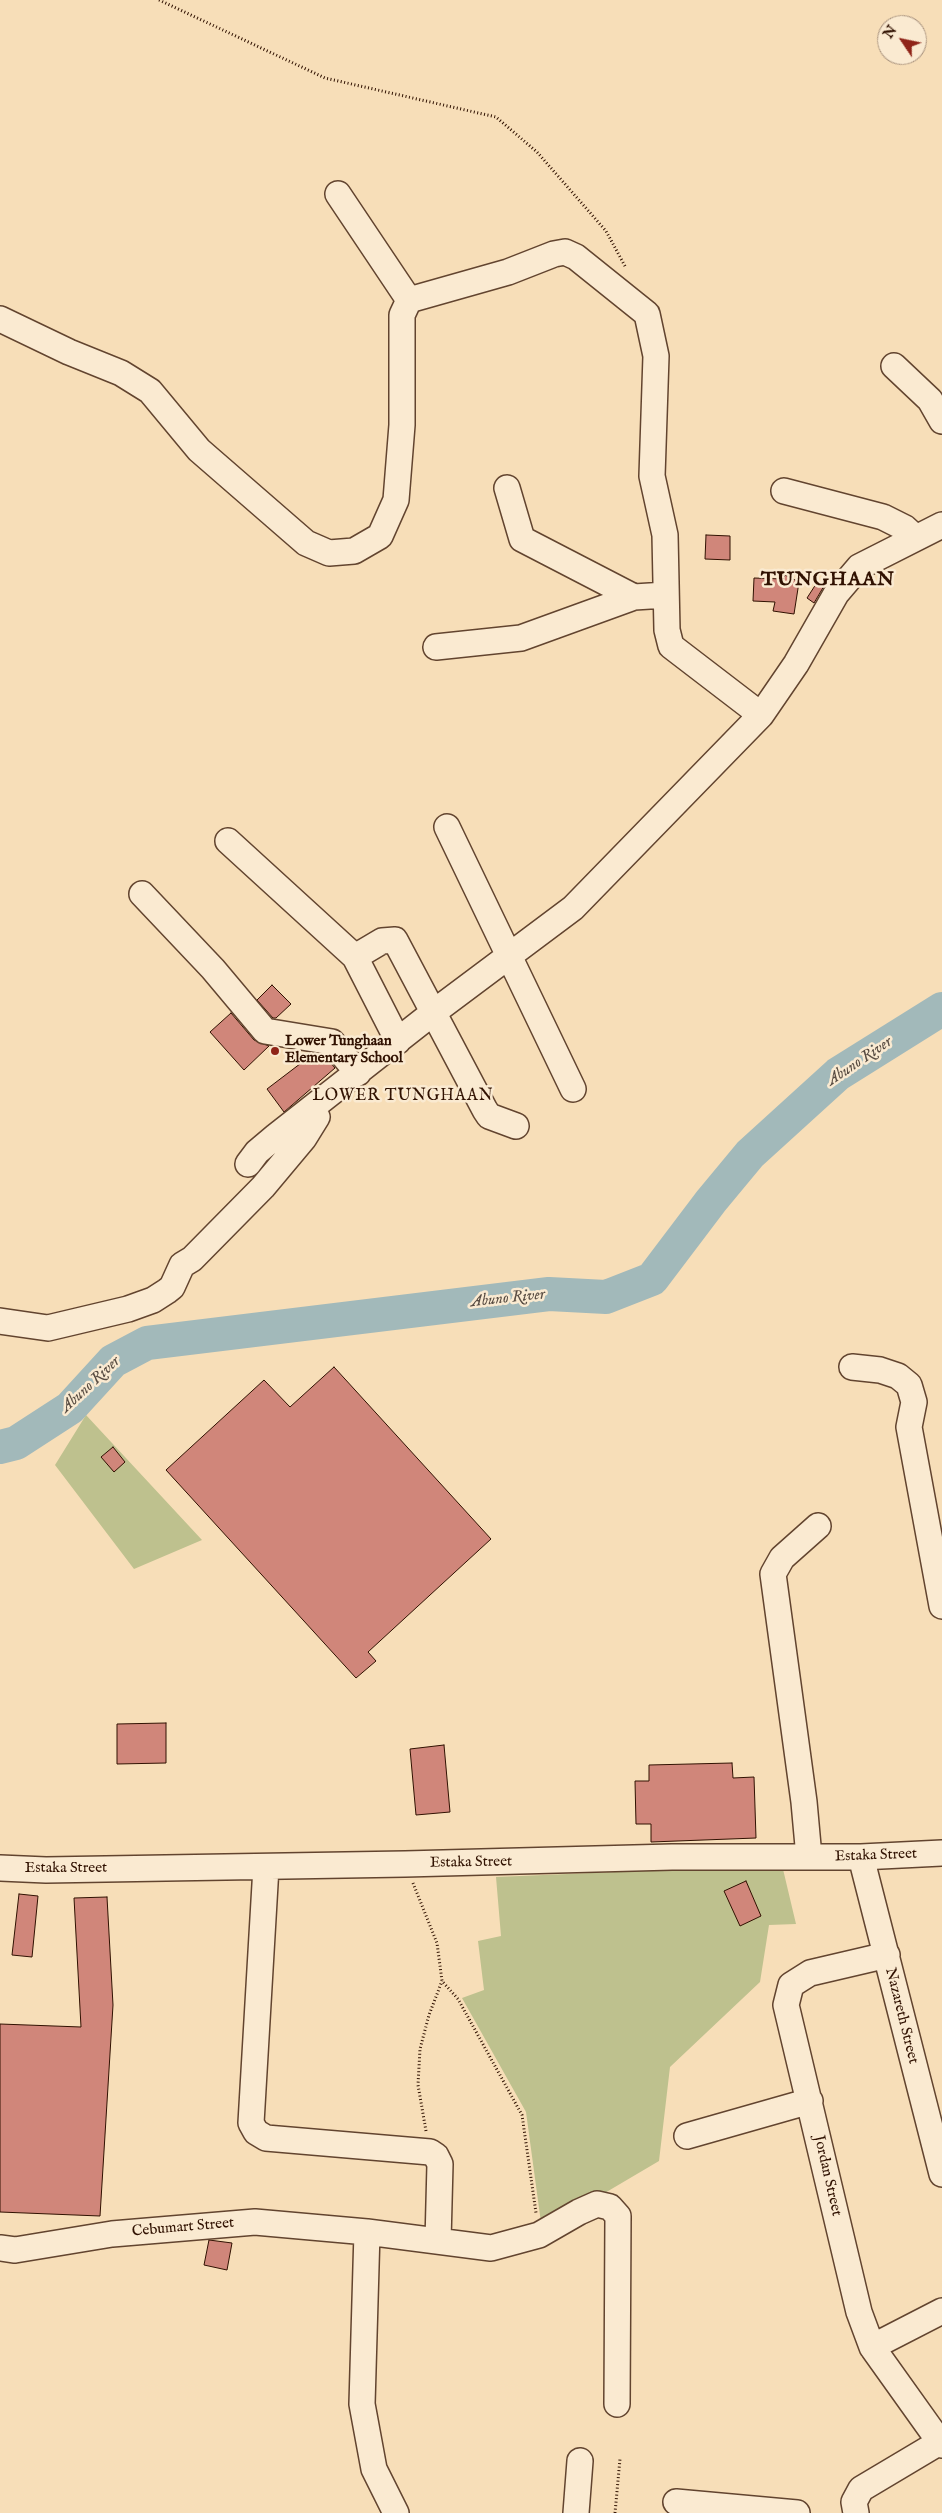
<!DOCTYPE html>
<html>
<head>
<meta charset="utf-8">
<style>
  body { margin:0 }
  #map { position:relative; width:942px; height:2513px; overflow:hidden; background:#f7deb8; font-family:"IM FELL English",serif }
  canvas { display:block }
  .north { position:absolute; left:877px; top:15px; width:50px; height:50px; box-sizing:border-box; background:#faead1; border:1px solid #a9937e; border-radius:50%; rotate:304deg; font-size:14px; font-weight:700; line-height:20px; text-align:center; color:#301101 }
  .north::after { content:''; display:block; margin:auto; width:18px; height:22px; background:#8f2418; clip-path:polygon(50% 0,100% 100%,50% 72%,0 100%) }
</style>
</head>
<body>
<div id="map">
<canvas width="942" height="2513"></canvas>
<div class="north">N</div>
</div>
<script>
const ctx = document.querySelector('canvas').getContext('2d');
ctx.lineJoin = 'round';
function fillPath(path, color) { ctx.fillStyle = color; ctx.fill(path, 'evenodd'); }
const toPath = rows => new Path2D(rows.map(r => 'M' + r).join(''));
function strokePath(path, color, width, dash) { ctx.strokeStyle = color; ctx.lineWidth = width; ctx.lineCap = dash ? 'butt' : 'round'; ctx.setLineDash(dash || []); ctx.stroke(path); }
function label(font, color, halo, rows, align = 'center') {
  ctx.font = font + ' "IM FELL English",serif'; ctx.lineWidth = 5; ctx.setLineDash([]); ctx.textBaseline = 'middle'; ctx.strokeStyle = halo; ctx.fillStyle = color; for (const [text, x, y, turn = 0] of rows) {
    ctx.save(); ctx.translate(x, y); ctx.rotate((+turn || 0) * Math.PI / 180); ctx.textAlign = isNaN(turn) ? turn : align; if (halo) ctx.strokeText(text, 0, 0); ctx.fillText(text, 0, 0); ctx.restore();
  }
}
fillPath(toPath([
  [86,1415,202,1540,134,1569,55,1465],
  [782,1865,796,1924,769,1925,760,1982,670,2067,659,2161,542,2230,526,2112,462,1998,484,1990,478,1941,501,1936,496,1877]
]), '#bec18e');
strokePath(toPath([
  [0,1447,16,1443,70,1408,113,1361,147,1343,549,1294,606,1297,652,1279,711,1201,750,1154,838,1074,942,1009]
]), '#a2b9ba', 34);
const building = toPath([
  [706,535,730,536,730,560,705,559,706,535],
  [785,575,799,582,794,614,773,611,775,602,753,601,754,578,783,579,785,575],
  [818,581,824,586,814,603,807,598,818,581],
  [272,985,291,1004,276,1018,273,1018,257,1000,272,985],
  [231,1013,254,1040,269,1046,244,1070,210,1032,231,1013],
  [313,1054,324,1055,335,1068,284,1112,267,1089,313,1054],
  [334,1367,491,1539,368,1652,376,1661,356,1678,166,1470,264,1380,290,1407,334,1367],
  [113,1447,125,1462,114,1472,101,1457,113,1447],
  [166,1723,166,1763,117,1764,117,1724,166,1723],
  [444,1745,450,1812,416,1815,410,1749,444,1745],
  [732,1763,733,1778,754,1777,756,1838,651,1842,651,1824,636,1824,635,1781,649,1781,649,1765,732,1763],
  [746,1881,761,1916,740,1926,724,1891,746,1881],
  [19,1894,38,1896,32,1957,12,1955,19,1894],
  [107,1897,113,2005,100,2216,0,2212,0,2024,81,2027,74,1898,107,1897],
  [209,2240,232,2243,227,2270,204,2265,209,2240]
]);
fillPath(building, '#d0867a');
strokePath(building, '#301101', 1);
const minor = toPath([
  [338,194,409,300],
  [0,319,69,352,121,373,150,391,199,450,306,543,329,553,354,551,380,536,396,500,402,425,402,315,409,300,508,272,554,254,565,252,576,257,647,314,656,356,652,476,665,535,667,630,671,646,761,715],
  [894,366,930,400,942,421],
  [507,488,522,539,634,597],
  [784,491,883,517,905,528,916,538],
  [436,647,521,638,634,597,666,595],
  [447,827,573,1089],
  [228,841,355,957,398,1041],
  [142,894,213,969,265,1031,332,1042,358,1073],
  [355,957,382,941,395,940,485,1110,489,1116,516,1126],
  [248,1164,257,1152,276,1136,434,1012,573,908,761,715,796,664,836,594,859,567,942,525],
  [0,1321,48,1328,128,1309,153,1300,167,1291,172,1287,182,1265,192,1259,263,1187,304,1138,317,1117,313,1108],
  [852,1367,880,1370,898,1376,909,1385,914,1402,909,1427,942,1606],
  [809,1857,804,1802,773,1574,782,1558,818,1526],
  [861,1857,942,2174],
  [266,1867,251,2123,256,2132,266,2138,430,2152,436,2156,440,2164,438,2241],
  [0,1868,46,1870,405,1864,672,1857,861,1857,942,1853],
  [887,1955,810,1973,791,1985,786,2005,859,2312,872,2347,942,2445],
  [687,2136,810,2101],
  [367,2232,362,2404,374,2469,396,2513],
  [0,2248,15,2250,112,2234,255,2222,367,2232,491,2248,539,2235,579,2212,597,2204,610,2207,618,2216,617,2404],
  [872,2347,942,2311],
  [676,2502,797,2513],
  [576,2513,580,2461],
  [856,2513,854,2502,861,2489,940,2442]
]);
strokePath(minor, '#62442f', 28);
strokePath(toPath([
  [159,0,325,78,496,117,537,152,606,231,626,268],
  [413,1883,437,1943,442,1981,458,1999,522,2115,536,2213],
  [426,2131,418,2085,420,2049,429,2015,442,1981],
  [615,2513,620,2459]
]), '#301101', 3, [1, 2.5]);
strokePath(minor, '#faead1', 25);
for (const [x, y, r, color] of [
  [275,1051,5,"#8f2418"]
]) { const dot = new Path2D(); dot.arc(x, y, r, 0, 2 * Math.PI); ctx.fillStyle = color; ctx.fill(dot); strokePath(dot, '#faead1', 2); }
label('bold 15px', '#301101', '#faead1', [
  ["Lower Tunghaan",285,1042],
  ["Elementary School",285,1059]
], 'left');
label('15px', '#301101', '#faead1', [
  ["Estaka Street",876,1856,-2],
  ["Estaka Street",471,1863,-1],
  ["Estaka Street",66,1869],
  ["Nazareth Street",901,2016,76],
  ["Jordan Street",827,2176,77],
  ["Cebumart Street",183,2228,-5]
]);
label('italic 16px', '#584c42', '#faead1', [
  ["Abuno River",860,1062,-34],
  ["Abuno River",508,1299,-6],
  ["Abuno River",91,1385,-43]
]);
ctx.letterSpacing = '1px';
label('16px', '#301101', '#faead1', [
  ["LOWER TUNGHAAN",403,1097]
]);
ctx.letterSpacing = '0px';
ctx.letterSpacing = '1px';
label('bold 20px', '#301101', '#faead1', [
  ["TUNGHAAN",828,581]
]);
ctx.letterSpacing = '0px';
</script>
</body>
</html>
